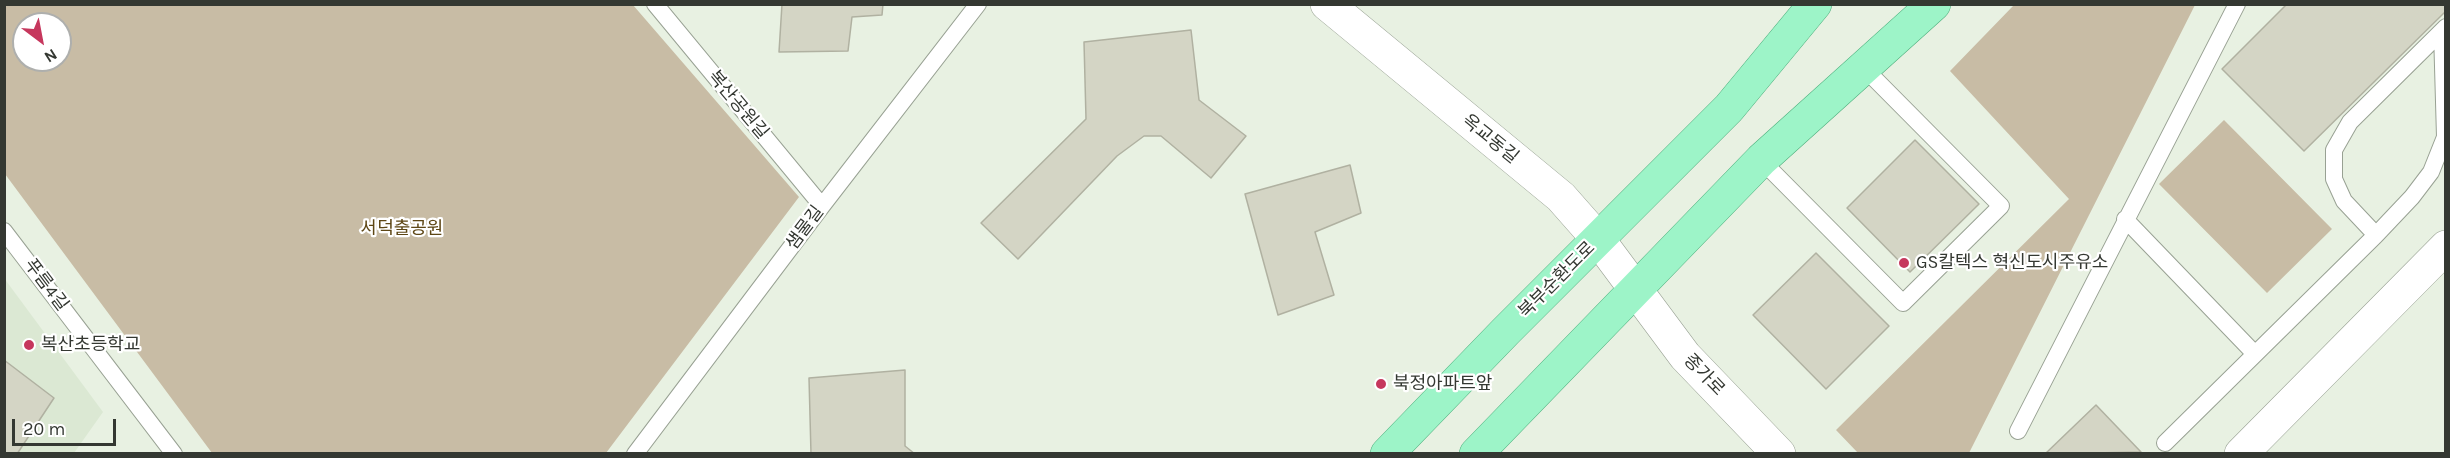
<!DOCTYPE html>
<html>
<head>
<meta charset="utf-8">
<style>
  body { margin:0 }
  #map { position:relative; width:2450px; height:458px; overflow:hidden; background:#e8f1e2; font-family:Karla,sans-serif }
  canvas { display:block }
  .frame { position:absolute; inset:0; border:6px solid #343832; pointer-events:none }
  .north { position:absolute; left:12px; top:12px; width:60px; height:60px; box-sizing:border-box; background:#fff; border:2px solid #aeafad; border-radius:50%; rotate:148deg; font-size:16px; font-weight:700; line-height:24px; text-align:center; color:#343832 }
  .north::after { content:''; display:block; margin:auto; width:21px; height:27px; background:#c6375d; clip-path:polygon(50% 0,100% 100%,50% 72%,0 100%) }
  .scale { position:absolute; left:12px; top:419px; width:104px; height:27px; box-sizing:border-box; border:3px solid #343832; border-top:0; padding-left:8px; font-size:18px; line-height:21px; white-space:nowrap; color:#343832; -webkit-text-stroke:4px #fff; paint-order:stroke }
</style>
</head>
<body>
<div id="map">
<canvas width="2450" height="458"></canvas>
<div class="frame"></div>
<div class="north">N</div>
<div class="scale">20 m</div>
</div>
<script>
const ctx = document.querySelector('canvas').getContext('2d');
ctx.lineJoin = 'round';
function fillPath(path, color) { ctx.fillStyle = color; ctx.fill(path, 'evenodd'); }
const toPath = rows => new Path2D(rows.map(r => 'M' + r).join(''));
function strokePath(path, color, width, dash) { ctx.strokeStyle = color; ctx.lineWidth = width; ctx.lineCap = dash ? 'butt' : 'round'; ctx.setLineDash(dash || []); ctx.stroke(path); }
function label(font, color, halo, rows, align = 'center') {
  ctx.font = font + ' Karla,"Noto Sans KR",sans-serif'; ctx.lineWidth = 4.5; ctx.setLineDash([]); ctx.textBaseline = 'middle'; ctx.strokeStyle = halo; ctx.fillStyle = color; for (const [text, x, y, turn = 0] of rows) {
    ctx.save(); ctx.translate(x, y); ctx.rotate((+turn || 0) * Math.PI / 180); ctx.textAlign = isNaN(turn) ? turn : align; if (halo) ctx.strokeText(text, 0, 0); ctx.fillText(text, 0, 0); ctx.restore();
  }
}
fillPath(toPath([
  [4,278,103,412,74,453,5,453]
]), '#dbe8d3');
fillPath(toPath([
  [633,5,799,197,606,453,212,453,5,174,5,5],
  [24,24,60,24,60,60,24,60],
  [2014,5,2195,5,1969,453,1858,453,1836,430,2069,199,1950,71],
  [2224,120,2332,229,2267,293,2159,184]
]), '#c8bca5');
const building = toPath([
  [782,4,883,4,882,15,852,17,848,51,779,52,782,4],
  [2287,4,2446,4,2446,11,2304,151,2222,69,2287,4],
  [1191,30,1199,100,1246,136,1211,178,1161,136,1144,136,1117,156,1018,259,981,223,1086,119,1084,42,1191,30],
  [1915,140,1979,204,1910,272,1847,208,1915,140],
  [1350,165,1361,213,1315,232,1334,295,1278,315,1245,194,1350,165],
  [1816,253,1889,326,1826,389,1753,315,1816,253],
  [4,360,54,398,17,454,4,454,4,360],
  [905,370,905,446,915,454,811,454,809,378,905,370],
  [2096,405,2141,452,2045,454,2096,405]
]);
fillPath(building, '#d4d5c5');
strokePath(building, '#b0b1a1', 1.5);
const lane = toPath([
  [655,4,822,206],
  [2442,31,2445,137,2431,172,2412,197,2376,235,2344,201,2334,179,2334,150,2350,122,2446,27],
  [1761,160,1903,303,2001,206,1864,68],
  [2125,219,2255,354],
  [4,231,174,454],
  [2018,431,2237,4],
  [2165,443,2376,235],
  [635,454,822,206,978,4]
]);
const street = toPath([
  [1327,4,1561,197,1598,239,1685,356,1779,454],
  [2241,454,2446,247]
]);
const primary = toPath([
  [1387,454,1505,332,1729,108,1815,4],
  [1476,454,1761,160,1934,4]
]);
strokePath(lane, '#98a193', 18);
strokePath(street, '#98a193', 34);
strokePath(primary, '#4dae7c', 34);
strokePath(lane, '#fff', 16);
strokePath(street, '#fff', 33);
strokePath(primary, '#9df4c8', 33);
for (const [x, y, r, color] of [
  [1904,263,6,"#c6375d"],
  [29,345,6,"#c6375d"],
  [1381,384,6,"#c6375d"]
]) { const dot = new Path2D(); dot.arc(x, y, r, 0, 2 * Math.PI); ctx.fillStyle = color; ctx.fill(dot); strokePath(dot, '#fff', 2); }
label('18px', '#343832', '#fff', [
  ["복산공원길",738,105,50],
  ["옥교동길",1490,139,39],
  ["샘물길",805,228,-53],
  ["북부순환도로",1557,280,-45],
  ["푸름4길",46,285,53],
  ["종가로",1704,375,46]
]);
label('18px', '#5d4614', '#fff', [
  ["서덕출공원",402,229]
]);
label('18px', '#343832', '#fff', [
  ["GS칼텍스 혁신도시주유소",1916,263],
  ["복산초등학교",41,345],
  ["북정아파트앞",1393,384]
], 'left');
</script>
</body>
</html>
